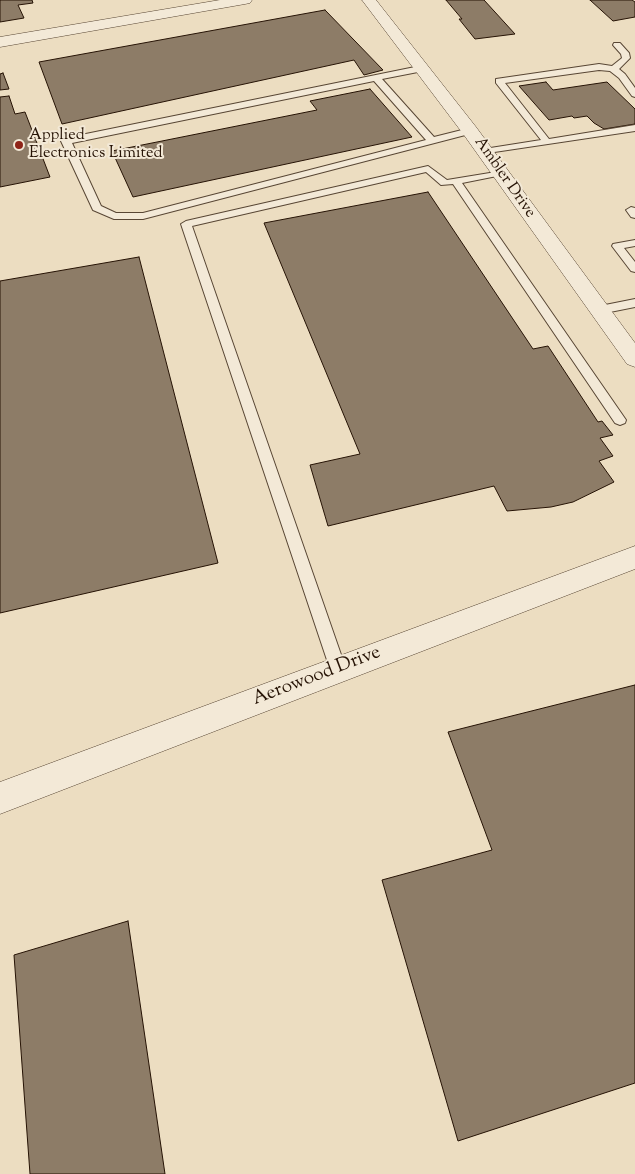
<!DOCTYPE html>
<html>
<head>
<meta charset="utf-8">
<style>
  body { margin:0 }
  canvas { display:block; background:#ecddc1 }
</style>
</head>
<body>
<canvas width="635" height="1174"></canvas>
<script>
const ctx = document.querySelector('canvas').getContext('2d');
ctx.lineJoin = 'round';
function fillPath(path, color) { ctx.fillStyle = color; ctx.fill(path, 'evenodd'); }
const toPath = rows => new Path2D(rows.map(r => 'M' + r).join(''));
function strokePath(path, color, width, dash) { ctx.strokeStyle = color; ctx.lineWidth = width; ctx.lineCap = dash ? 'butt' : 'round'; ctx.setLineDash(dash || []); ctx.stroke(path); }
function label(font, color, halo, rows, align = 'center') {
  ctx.font = font + ' "Sorts Mill Goudy",serif'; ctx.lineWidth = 4; ctx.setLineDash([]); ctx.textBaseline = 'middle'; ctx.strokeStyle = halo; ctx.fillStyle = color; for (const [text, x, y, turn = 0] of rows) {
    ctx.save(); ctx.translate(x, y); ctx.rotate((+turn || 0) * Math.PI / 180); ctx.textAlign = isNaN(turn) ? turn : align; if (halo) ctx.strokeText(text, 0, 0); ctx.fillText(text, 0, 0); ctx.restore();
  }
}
const building = toPath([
  [0,0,32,0,33,3,18,5,24,18,0,22,0,0],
  [446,0,484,0,515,34,475,39,459,19,462,19,446,0],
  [590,0,632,0,635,2,635,17,613,21,590,0],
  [325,10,383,70,364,75,354,60,62,124,39,62,325,10],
  [3,73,9,89,0,90,0,74,3,73],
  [546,82,553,90,607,82,635,109,635,124,604,129,594,123,587,116,574,118,572,116,549,120,519,86,546,82],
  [370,89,412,137,133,197,112,151,317,110,310,101,370,89],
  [9,96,15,114,25,112,50,177,0,187,0,97,9,96],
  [428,192,533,349,548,346,598,422,602,421,613,435,600,438,613,456,599,461,614,482,573,502,551,507,507,511,494,486,328,526,310,465,360,454,264,223,428,192],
  [139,257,218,563,0,613,0,281,139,257],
  [635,685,635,1083,458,1141,382,880,492,850,448,732,635,685],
  [128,921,165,1174,30,1174,14,955,128,921]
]);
fillPath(building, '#8d7c67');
strokePath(building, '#261305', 1);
const lane = toPath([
  [614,43,620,43,629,53,630,58,619,69,625,74,635,88,635,97,632,96,619,78,610,71,599,70,505,83,549,139,635,125,635,131,481,154,479,152,484,149,541,140,496,83,496,79,599,64,612,66,622,58,621,54,613,45,614,43],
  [420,66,424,69,423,71,382,79,434,137,470,128,473,129,473,133,143,219,114,219,93,210,61,141,66,138,420,66],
  [374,81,426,140,143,213,116,213,101,206,72,143,374,81],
  [428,166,447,180,502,171,502,175,462,183,626,420,625,423,620,425,615,423,453,184,441,185,426,172,192,226,346,669,344,674,338,676,332,674,330,669,181,224,186,221,428,166],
  [631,207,635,208,635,218,631,217,626,210,631,207],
  [635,240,635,246,624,248,635,262,635,272,631,271,612,246,613,244,635,240],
  [635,299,635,307,600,314,594,310,600,306,635,299]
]);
const street = toPath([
  [220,0,252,0,250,3,245,4,0,47,0,37,220,0],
  [362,0,376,0,476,127,635,343,635,367,627,364,464,135,362,0],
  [635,546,635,569,0,814,0,782,635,546]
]);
strokePath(lane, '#584634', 2);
strokePath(street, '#584634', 1);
fillPath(lane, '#f3e9d7');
fillPath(street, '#f3e9d7');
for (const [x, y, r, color] of [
  [19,145,5,"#8f2418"]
]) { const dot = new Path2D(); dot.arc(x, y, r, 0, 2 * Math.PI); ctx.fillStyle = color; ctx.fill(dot); strokePath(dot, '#f3e9d7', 2); }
label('16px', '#261305', '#f3e9d7', [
  ["Applied",29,136],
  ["Electronics Limited",29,154]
], 'left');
label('16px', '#261305', '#f3e9d7', [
  ["Ambler Drive",504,178,55]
]);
label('19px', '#261305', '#f3e9d7', [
  ["Aerowood Drive",317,677,-21]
]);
</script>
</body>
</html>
